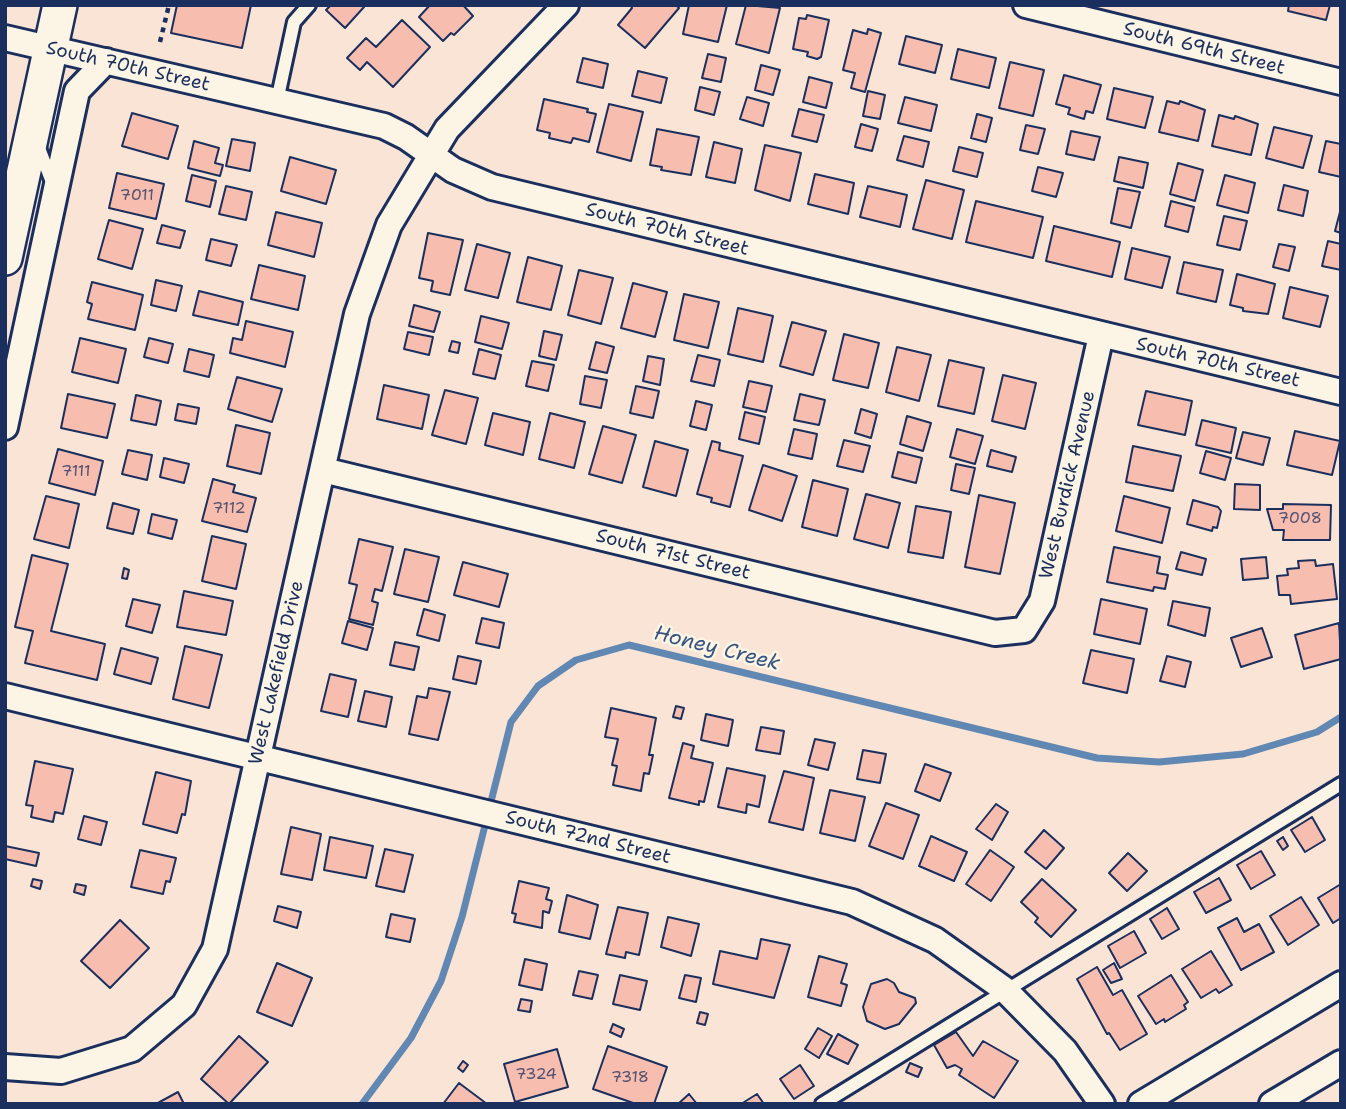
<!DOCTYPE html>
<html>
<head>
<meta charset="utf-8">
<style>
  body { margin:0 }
  #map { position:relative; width:1346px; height:1109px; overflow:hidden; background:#fae4d5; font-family:"Shantell Sans",sans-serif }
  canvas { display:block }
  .frame { position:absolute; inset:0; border:7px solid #1b2f5e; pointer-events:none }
</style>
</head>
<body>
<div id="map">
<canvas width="1346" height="1109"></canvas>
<div class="frame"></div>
</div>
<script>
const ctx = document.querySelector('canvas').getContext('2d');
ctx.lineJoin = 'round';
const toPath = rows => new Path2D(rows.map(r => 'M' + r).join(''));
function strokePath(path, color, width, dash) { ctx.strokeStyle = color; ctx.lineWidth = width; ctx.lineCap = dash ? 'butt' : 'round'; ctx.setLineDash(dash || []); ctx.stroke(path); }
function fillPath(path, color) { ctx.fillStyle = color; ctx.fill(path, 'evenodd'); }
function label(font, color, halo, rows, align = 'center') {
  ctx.font = font + ' "Shantell Sans",sans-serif'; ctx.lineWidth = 5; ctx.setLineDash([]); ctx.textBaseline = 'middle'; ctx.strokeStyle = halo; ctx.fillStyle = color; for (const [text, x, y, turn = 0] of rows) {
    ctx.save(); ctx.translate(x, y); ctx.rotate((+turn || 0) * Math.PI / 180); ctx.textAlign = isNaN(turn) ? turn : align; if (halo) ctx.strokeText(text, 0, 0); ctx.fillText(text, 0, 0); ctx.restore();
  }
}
strokePath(toPath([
  [362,1104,411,1038,441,981,462,917,511,722,538,686,576,660,629,645,1097,758,1159,762,1243,754,1317,732,1341,717]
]), '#6088b3', 7);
const building = toPath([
  [177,5,251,5,242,48,171,33,177,5],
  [331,5,362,5,364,7,345,28,326,10,331,5],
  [430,5,463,5,473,16,454,35,451,33,443,41,419,17,430,5],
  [676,5,679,8,645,48,618,25,632,8,631,5,676,5],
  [689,5,727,5,718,42,683,34,689,5],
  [746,5,780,8,769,53,736,44,746,5],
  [1289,5,1330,5,1326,20,1288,11,1289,5],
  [807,15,829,20,821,57,817,59,807,56,808,52,793,49,799,18,806,19,807,15],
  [402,20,430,47,393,87,367,62,360,70,347,58,366,38,376,47,402,20],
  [868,29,881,33,865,92,851,88,855,73,843,70,853,30,867,34,868,29],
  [906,36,942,45,935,73,899,64,906,36],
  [958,49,996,58,989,88,951,79,958,49],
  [708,54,726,58,721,82,702,78,708,54],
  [583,58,608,64,603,88,577,82,583,58],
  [1010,62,1044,70,1033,116,999,108,1010,62],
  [761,65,780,70,773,95,755,90,761,65],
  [638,71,667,78,661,103,632,96,638,71],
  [1064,75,1101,85,1093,113,1086,111,1084,119,1068,114,1070,108,1056,104,1064,75],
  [809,77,832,83,826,108,803,102,809,77],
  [700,87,720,92,714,115,695,110,700,87],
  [1114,88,1153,97,1145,128,1107,119,1114,88],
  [868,91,885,95,880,119,863,116,868,91],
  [747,97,769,103,763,126,740,119,747,97],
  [905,97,937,105,931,131,898,123,905,97],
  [544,99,588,109,587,112,596,114,589,142,573,138,571,143,549,138,550,133,537,130,544,99],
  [1167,101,1179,104,1180,101,1205,110,1198,141,1159,132,1167,101],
  [609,104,643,112,631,161,597,152,609,104],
  [799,109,824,115,817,142,792,136,799,109],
  [132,113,178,126,168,159,122,146,132,113],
  [977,114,992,118,986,142,971,138,977,114],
  [1219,115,1234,119,1235,116,1258,124,1251,155,1212,146,1219,115],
  [861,124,878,129,872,151,855,147,861,124],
  [1026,125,1045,129,1038,154,1020,150,1026,125],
  [1274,127,1312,136,1303,168,1266,158,1274,127],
  [657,129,699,137,691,175,661,170,662,167,650,165,657,129],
  [1071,131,1100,137,1094,160,1066,154,1071,131],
  [904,136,929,142,923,167,897,160,904,136],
  [232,139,255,143,250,171,226,166,232,139],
  [194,141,219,148,215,163,223,165,220,176,188,168,194,141],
  [1326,141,1341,144,1341,177,1319,172,1326,141],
  [714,142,742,149,735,183,706,177,714,142],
  [765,145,801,153,790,201,755,190,765,145],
  [959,147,983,153,977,177,953,171,959,147],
  [290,157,336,170,326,204,281,191,290,157],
  [1119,157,1148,163,1143,188,1114,181,1119,157],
  [1178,163,1203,170,1195,201,1170,194,1178,163],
  [1038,167,1063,173,1056,197,1032,191,1038,167],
  [117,173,164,184,156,219,109,208,117,173],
  [815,174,854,183,848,214,808,204,815,174],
  [192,175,216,181,210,207,186,201,192,175],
  [1225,175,1255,183,1248,213,1217,205,1225,175],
  [926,180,964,190,952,239,913,229,926,180],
  [1284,185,1308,191,1303,216,1278,210,1284,185],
  [226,186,252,192,246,220,219,214,226,186],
  [868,186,907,195,900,227,860,217,868,186],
  [1118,188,1140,192,1131,228,1111,223,1118,188],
  [976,201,1043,217,1033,258,966,242,976,201],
  [1171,201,1194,207,1188,232,1165,226,1171,201],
  [1341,208,1341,233,1335,231,1341,208],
  [276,212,322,223,314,257,268,245,276,212],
  [1224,216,1247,221,1240,250,1217,245,1224,216],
  [109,220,143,229,132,269,98,259,109,220],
  [162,225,185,231,180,248,157,243,162,225],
  [1054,226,1120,242,1112,277,1046,261,1054,226],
  [428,233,463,240,450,295,431,291,433,281,419,278,428,233],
  [211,239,237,245,231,266,206,260,211,239],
  [1328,241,1341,244,1341,270,1322,266,1328,241],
  [477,244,510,253,498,298,465,290,477,244],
  [1279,244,1295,247,1289,271,1273,267,1279,244],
  [1132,248,1170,257,1162,288,1125,279,1132,248],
  [528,257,562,266,551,310,517,302,528,257],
  [1184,262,1223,270,1216,302,1177,293,1184,262],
  [259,265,305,276,298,310,251,299,259,265],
  [579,270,613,278,601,324,568,315,579,270],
  [1237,274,1275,284,1268,314,1243,311,1243,308,1230,305,1237,274],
  [156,280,182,286,176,311,151,305,156,280],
  [92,282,143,295,135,330,88,319,92,304,87,302,92,282],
  [633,283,667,292,655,337,621,328,633,283],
  [1290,287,1328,296,1320,327,1283,318,1290,287],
  [199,291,243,302,238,325,193,315,199,291],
  [684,294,719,302,708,348,674,340,684,294],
  [414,305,440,312,434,332,409,326,414,305],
  [738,308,773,316,763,362,728,354,738,308],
  [481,316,509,323,502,349,475,342,481,316],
  [246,321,293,332,285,367,230,353,233,338,242,340,246,321],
  [792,322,826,331,813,375,780,366,792,322],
  [544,331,562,335,556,360,539,356,544,331],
  [408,332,433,337,429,355,404,349,408,332],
  [844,334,879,343,868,388,833,380,844,334],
  [80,338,126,349,118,383,72,372,80,338],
  [149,338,173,344,168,363,144,357,149,338],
  [452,341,460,343,458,353,449,351,452,341],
  [596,342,614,347,607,373,589,369,596,342],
  [897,347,931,355,919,401,886,392,897,347],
  [189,349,214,355,209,377,184,371,189,349],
  [479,349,501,355,495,379,473,374,479,349],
  [698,355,720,360,714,386,691,381,698,355],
  [648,356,664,359,660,385,643,381,648,356],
  [949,360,984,368,974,414,938,406,949,360],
  [532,361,554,365,548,391,526,386,532,361],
  [1003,375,1036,383,1025,429,992,421,1003,375],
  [585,376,607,380,601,408,580,404,585,376],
  [237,377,282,389,272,422,228,409,237,377],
  [749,381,772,386,766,412,743,407,749,381],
  [384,385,429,395,422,429,377,419,384,385],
  [636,386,659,391,653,418,630,413,636,386],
  [445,390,478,398,466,444,432,435,445,390],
  [1146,391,1192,401,1185,435,1138,425,1146,391],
  [68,394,115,404,107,438,61,428,68,394],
  [800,394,825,400,819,425,794,420,800,394],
  [136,395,161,401,156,425,131,420,136,395],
  [696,401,712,405,706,430,690,426,696,401],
  [178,404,199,408,196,424,175,420,178,404],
  [861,409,877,414,871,438,855,433,861,409],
  [745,412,765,417,759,444,739,439,745,412],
  [493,413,530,422,523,455,485,445,493,413],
  [550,413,585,422,574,468,539,459,550,413],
  [907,416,931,423,923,451,900,444,907,416],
  [1202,420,1236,428,1231,453,1196,445,1202,420],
  [236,425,270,433,261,474,227,466,236,425],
  [603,426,636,435,622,483,589,474,603,426],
  [794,429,817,434,812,459,788,454,794,429],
  [957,429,983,436,975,464,950,457,957,429],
  [1295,431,1340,441,1332,475,1287,465,1295,431],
  [1243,432,1270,438,1263,465,1236,458,1243,432],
  [844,440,870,446,863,472,837,466,844,440],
  [655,441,688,450,676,496,643,487,655,441],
  [712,441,720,443,719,450,743,456,730,507,711,502,712,498,697,494,712,441],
  [1133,446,1181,456,1173,491,1126,482,1133,446],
  [58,449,103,461,95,495,49,483,58,449],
  [128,450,152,455,147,480,122,474,128,450],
  [991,450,1016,457,1012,472,987,466,991,450],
  [1206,451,1231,458,1225,480,1200,473,1206,451],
  [898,452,922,458,916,483,892,477,898,452],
  [164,458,189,464,184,483,160,477,164,458],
  [956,464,975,468,969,494,951,490,956,464],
  [763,465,797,476,782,521,749,510,763,465],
  [213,479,235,485,233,492,256,498,247,532,202,521,213,479],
  [813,480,848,489,837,536,802,527,813,480],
  [1235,484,1260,485,1260,510,1234,509,1235,484],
  [866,494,900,503,888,548,854,539,866,494],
  [979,495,1015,503,1000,574,965,567,979,495],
  [46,496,79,504,69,548,34,539,46,496],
  [1124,496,1170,508,1162,543,1116,531,1124,496],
  [1193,500,1218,507,1221,511,1217,528,1213,527,1212,531,1187,524,1193,500],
  [113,503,139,510,133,534,107,528,113,503],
  [1283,504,1331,505,1330,540,1283,540,1284,530,1273,530,1267,509,1283,509,1283,504],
  [916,506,951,512,943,558,908,552,916,506],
  [152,514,177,520,172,539,148,533,152,514],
  [212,536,246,544,236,589,202,581,212,536],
  [359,539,393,547,382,591,375,589,372,601,378,603,373,625,349,619,357,585,349,583,359,539],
  [1114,547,1160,557,1157,573,1168,575,1165,589,1154,587,1153,591,1107,582,1114,547],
  [405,549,439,557,428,602,394,594,405,549],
  [1181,552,1206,559,1202,575,1176,569,1181,552],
  [32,555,68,564,51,631,105,644,97,680,25,663,33,631,15,627,32,555],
  [1266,557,1268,578,1243,580,1241,559,1266,557],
  [1315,560,1316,566,1333,564,1337,599,1291,604,1290,595,1279,595,1277,576,1288,575,1287,569,1299,568,1298,561,1315,560],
  [463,562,508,574,499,607,454,595,463,562],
  [124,568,129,570,127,579,122,578,124,568],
  [184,591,233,601,226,635,177,627,184,591],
  [133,599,160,605,152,633,126,626,133,599],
  [1101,599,1147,609,1140,644,1094,634,1101,599],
  [1173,601,1210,608,1205,636,1168,625,1173,601],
  [424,609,445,615,439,641,417,635,424,609],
  [482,618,504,623,499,648,476,643,482,618],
  [348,621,373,628,367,650,342,643,348,621],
  [1339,623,1341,659,1304,669,1295,635,1339,623],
  [1262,628,1272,657,1241,667,1231,638,1262,628],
  [395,642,419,647,414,670,390,665,395,642],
  [185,646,222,655,209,708,173,699,185,646],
  [121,648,158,658,151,684,114,674,121,648],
  [1091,650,1134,659,1127,693,1083,683,1091,650],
  [458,656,481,661,476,684,453,679,458,656],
  [1167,656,1191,662,1185,687,1160,681,1167,656],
  [330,674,356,680,348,717,321,711,330,674],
  [429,688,450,692,438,740,409,734,417,696,427,698,429,688],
  [365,691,392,697,386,727,358,721,365,691],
  [676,706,684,708,681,719,673,717,676,706],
  [611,708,656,718,649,755,653,755,649,774,644,773,641,791,613,785,617,766,612,765,618,739,605,737,611,708],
  [706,714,733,720,728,746,701,740,706,714],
  [761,727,784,731,780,754,756,750,761,727],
  [815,739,835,743,828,770,808,765,815,739],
  [683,743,694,746,691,758,713,763,704,802,699,801,699,805,669,798,683,743],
  [863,750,886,754,880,783,857,779,863,750],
  [35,761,73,769,63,814,55,812,53,822,31,817,33,806,26,805,35,761],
  [925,764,951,773,940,801,915,791,925,764],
  [727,768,765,776,759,807,747,804,746,813,718,807,727,768],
  [784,771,814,778,803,830,769,822,784,771],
  [156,772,191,781,185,815,182,814,177,833,143,824,156,772],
  [830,790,865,797,855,841,820,833,830,790],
  [886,803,919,815,903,859,869,846,886,803],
  [996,804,1008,812,992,840,976,829,996,804],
  [84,816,107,822,101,845,78,839,84,816],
  [1312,817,1325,840,1305,852,1291,830,1312,817],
  [291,827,321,834,312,880,281,874,291,827],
  [1044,830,1064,848,1046,869,1025,852,1044,830],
  [931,836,967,852,954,881,919,866,931,836],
  [330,837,373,846,366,878,324,870,330,837],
  [1283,837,1288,846,1283,850,1277,841,1283,837],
  [5,846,39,853,36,866,5,859,5,846],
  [385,849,413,855,404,892,376,886,385,849],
  [140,850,176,858,170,882,166,881,163,894,131,887,140,850],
  [990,850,1014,867,991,901,966,884,990,850],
  [1261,851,1275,875,1251,889,1237,865,1261,851],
  [1128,853,1147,871,1127,891,1109,873,1128,853],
  [1219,878,1231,900,1206,913,1194,892,1219,878],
  [33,879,42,881,40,889,31,886,33,879],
  [1042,879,1076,910,1051,937,1035,922,1038,918,1021,902,1042,879],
  [519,881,549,888,546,899,552,901,549,913,543,911,542,928,514,922,516,914,512,913,519,881],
  [76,884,86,886,84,895,74,892,76,884],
  [1341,884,1341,918,1333,923,1318,898,1341,884],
  [567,895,598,905,590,939,559,932,567,895],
  [1301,897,1319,925,1288,945,1270,916,1301,897],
  [278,906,301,912,297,928,274,921,278,906],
  [618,907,648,913,639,955,626,952,625,958,606,954,618,907],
  [1167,908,1179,929,1162,939,1150,919,1167,908],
  [391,914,415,919,410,942,386,937,391,914],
  [668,917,699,924,691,956,661,947,668,917],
  [1237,918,1244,932,1259,924,1274,952,1241,970,1218,928,1237,918],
  [120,920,149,948,110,988,81,961,120,920],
  [1134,931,1146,953,1120,968,1108,946,1134,931],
  [761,939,790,945,774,998,713,984,720,951,757,959,761,939],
  [1211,951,1232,985,1219,993,1216,989,1201,998,1182,969,1211,951],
  [819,956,847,964,841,983,847,985,841,1006,808,997,819,956],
  [525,959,547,964,542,990,519,985,525,959],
  [277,963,312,978,292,1026,257,1012,277,963],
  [1114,963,1122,979,1111,983,1103,970,1114,963],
  [1097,967,1113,995,1122,990,1147,1034,1120,1050,1109,1033,1107,1034,1077,979,1097,967],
  [579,971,598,975,592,999,573,995,579,971],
  [620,975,647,981,640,1010,613,1004,620,975],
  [685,975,701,978,696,1002,679,998,685,975],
  [1171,975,1188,1002,1184,1005,1186,1009,1165,1022,1164,1019,1156,1024,1138,996,1171,975],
  [887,979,894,983,899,992,915,998,916,1003,899,1024,885,1029,867,1021,863,1007,871,984,887,979],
  [521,999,532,1001,530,1012,518,1010,521,999],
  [700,1012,708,1014,705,1025,697,1023,700,1012],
  [613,1024,624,1029,621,1037,610,1032,613,1024],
  [818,1028,832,1036,819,1058,805,1049,818,1028],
  [956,1032,973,1056,983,1041,1018,1061,994,1098,959,1075,962,1069,955,1065,947,1068,934,1045,956,1032],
  [838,1034,858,1045,848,1064,827,1054,838,1034],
  [239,1036,268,1062,229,1104,201,1079,239,1036],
  [608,1046,667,1067,654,1104,636,1104,593,1089,608,1046],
  [557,1049,568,1087,515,1102,504,1064,557,1049],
  [463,1061,468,1065,463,1072,458,1068,463,1061],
  [910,1063,922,1068,918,1077,906,1072,910,1063],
  [800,1065,814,1086,794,1099,780,1079,800,1065],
  [459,1083,487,1104,443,1104,459,1083],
  [178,1092,184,1104,156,1104,178,1092],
  [689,1094,697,1104,678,1104,689,1094],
  [757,1094,764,1104,741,1104,757,1094]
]);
fillPath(building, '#f7bdaf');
strokePath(building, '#1b2f5e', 2);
const lane = toPath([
  [277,101,294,22,309,5],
  [37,143,52,182],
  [822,1104,1341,784]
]);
const street = toPath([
  [1026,5,1341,82],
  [5,38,384,126,406,137,453,170,492,187,1341,392],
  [5,427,77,91,106,61],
  [323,470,995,633,1024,630,1042,601,1101,335],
  [5,696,852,902,935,940,1004,989,1065,1051,1102,1104],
  [5,1067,61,1071,132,1049,184,1005,215,949,357,314,389,225,447,129,566,5],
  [1141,1104,1341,984],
  [1272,1104,1341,1063]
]);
const secondary = toPath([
  [5,258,60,5]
]);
strokePath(lane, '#1b2f5e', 18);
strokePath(street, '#1b2f5e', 30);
strokePath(secondary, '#1b2f5e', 38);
strokePath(toPath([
  [160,42,169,5]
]), '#1b2f5e', 4.5, [5, 5]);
strokePath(lane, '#fcf5e5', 12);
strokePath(street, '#fcf5e5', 24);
strokePath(secondary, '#fcf5e5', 33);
label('16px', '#525272', null, [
  ["7011",137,196],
  ["7111",76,472],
  ["7112",229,509],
  ["7008",1300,519],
  ["7324",536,1075],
  ["7318",630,1078]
]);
label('19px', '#1b2f5e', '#fcf5e5', [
  ["South 69th Street",1204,49,14],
  ["South 70th Street",128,67,13],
  ["South 70th Street",667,230,14],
  ["South 70th Street",1218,363,13],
  ["West Burdick Avenue",1068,485,-77],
  ["South 71st Street",673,555,14],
  ["West Lakefield Drive",277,673,-77],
  ["South 72nd Street",588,838,14]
]);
label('italic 21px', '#385481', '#fcf5e5', [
  ["Honey Creek",717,649,14]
]);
</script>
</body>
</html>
